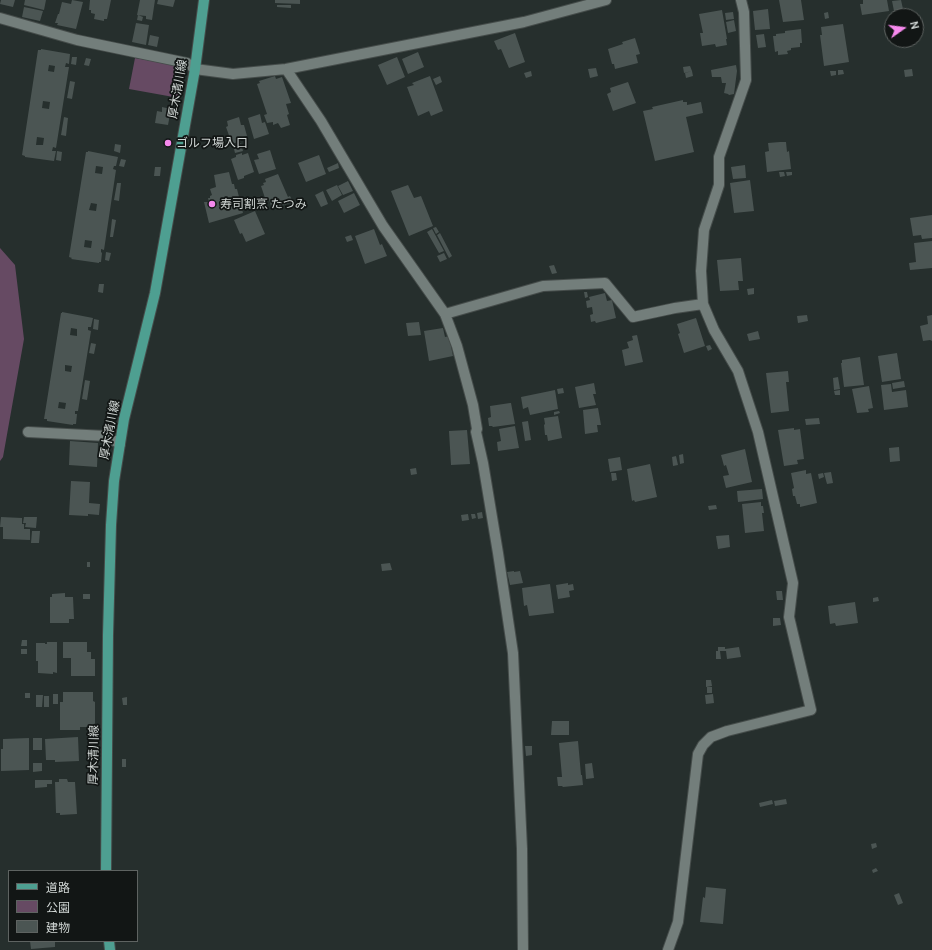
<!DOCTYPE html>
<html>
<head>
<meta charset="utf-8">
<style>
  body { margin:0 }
  #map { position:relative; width:932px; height:950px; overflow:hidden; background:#262f2d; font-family:Cabin,"Noto Sans JP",sans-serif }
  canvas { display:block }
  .legend { position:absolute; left:8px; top:870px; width:130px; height:72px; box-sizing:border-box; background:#121615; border:1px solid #5e6361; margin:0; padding:5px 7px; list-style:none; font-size:12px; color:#d0d6d4 }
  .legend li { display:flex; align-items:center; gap:8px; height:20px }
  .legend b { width:20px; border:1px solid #5e6361 }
  .north { position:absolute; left:884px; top:8px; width:40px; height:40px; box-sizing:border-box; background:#121615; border:1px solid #5e6361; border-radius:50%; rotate:76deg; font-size:11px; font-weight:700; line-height:16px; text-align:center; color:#d0d6d4 }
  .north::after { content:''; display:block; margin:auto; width:14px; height:18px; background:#f689ed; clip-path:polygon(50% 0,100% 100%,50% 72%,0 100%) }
</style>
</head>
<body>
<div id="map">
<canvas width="932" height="950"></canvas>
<ul class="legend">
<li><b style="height:5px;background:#4e9f91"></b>道路</li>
<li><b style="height:11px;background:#664a63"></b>公園</li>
<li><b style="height:11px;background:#4b5553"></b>建物</li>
</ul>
<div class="north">N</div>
</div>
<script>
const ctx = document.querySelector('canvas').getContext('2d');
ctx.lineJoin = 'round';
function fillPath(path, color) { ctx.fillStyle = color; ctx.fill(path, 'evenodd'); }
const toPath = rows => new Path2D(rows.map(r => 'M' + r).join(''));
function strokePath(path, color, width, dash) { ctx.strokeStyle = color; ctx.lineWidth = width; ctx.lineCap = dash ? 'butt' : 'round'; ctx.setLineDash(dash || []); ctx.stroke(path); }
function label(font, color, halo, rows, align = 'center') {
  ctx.font = font + ' Cabin,"Noto Sans JP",sans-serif'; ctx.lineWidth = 3.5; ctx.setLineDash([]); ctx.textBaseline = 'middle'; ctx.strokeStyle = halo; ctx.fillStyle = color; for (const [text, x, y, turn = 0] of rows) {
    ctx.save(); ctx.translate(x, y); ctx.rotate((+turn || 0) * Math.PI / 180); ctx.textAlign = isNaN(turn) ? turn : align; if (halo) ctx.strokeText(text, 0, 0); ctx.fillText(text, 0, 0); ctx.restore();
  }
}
fillPath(toPath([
  [135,58,178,65,184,72,179,98,129,89],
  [0,248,15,265,24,339,3,457,0,461]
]), '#664a63');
fillPath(toPath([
  [1,0,15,0,13,7,0,4],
  [25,0,46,0,44,10,24,5],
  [72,0,83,2,76,29,57,25,58,23,55,23,58,14,59,14,62,2,71,4],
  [90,0,111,0,107,19,104,19,104,21,94,19,95,14,91,13,91,10,89,10],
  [140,0,155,0,152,20,146,19,146,16,137,15],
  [158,0,175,0,173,7,157,4],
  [275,0,300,0,300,4,275,3],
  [779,0,801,0,804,20,783,22],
  [863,0,887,0,889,11,862,15,860,4,863,4],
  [901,0,903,9,894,11,892,1],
  [277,5,291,5,291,8,277,7],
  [24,7,43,11,40,21,22,17],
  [768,9,770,29,755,30,753,11],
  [722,10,727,39,726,39,727,45,716,47,715,44,702,46,700,33,703,33,699,14],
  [733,12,734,19,726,20,725,13],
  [828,12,829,18,825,19,824,13],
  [138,15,143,17,142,21,137,20],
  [734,20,736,31,728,33,726,22],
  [136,23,149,25,146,45,132,42],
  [843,24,849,62,824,66,820,35,822,35,821,27],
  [801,29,802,43,800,43,800,47,791,48,791,50,787,51,788,54,778,55,778,51,775,52,773,36,776,36,776,34,785,33,785,31],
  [515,33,525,62,509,68,501,49,498,50,494,41],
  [764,34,766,47,758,48,756,35],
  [150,35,159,37,157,47,148,45],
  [635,38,640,54,636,55,638,63,615,69,614,64,612,64,608,49,623,44,622,42],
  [41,49,70,54,69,64,66,63,65,67,69,67,56,148,53,147,52,151,56,151,54,161,25,157,25,156,22,155,38,50,41,50],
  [49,65,55,66,54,72,48,71],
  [43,101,50,102,49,109,42,108],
  [37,137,44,138,43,145,36,145],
  [418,52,424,67,408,74,402,59],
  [72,57,77,57,76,65,71,64],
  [397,57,405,77,387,85,378,65],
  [86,58,91,59,89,66,84,65],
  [736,65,737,71,734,94,729,95,728,94,724,93,726,83,722,83,721,77,712,77,711,70],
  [690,66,692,71,684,73,683,67],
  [596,68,598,76,590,78,588,69],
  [912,69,913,76,905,77,904,70],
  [838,70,843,70,844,74,838,75],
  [531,71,532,76,526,78,524,73],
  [692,71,693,76,686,78,685,73],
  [830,71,836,71,836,75,831,76],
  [275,76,276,79,282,77,291,103,286,104,289,114,287,115,290,125,281,128,278,123,273,125,273,122,267,123,264,115,267,114,257,84,260,83,259,81],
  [430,76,443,111,431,116,429,111,418,116,407,87,414,85,412,83],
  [440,76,442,82,436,85,433,79],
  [70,81,75,82,72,99,67,98],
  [628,82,636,103,613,111,607,94,611,92,610,88],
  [683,100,683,102,687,102,687,105,701,102,703,113,686,117,694,152,655,161,643,111,653,109,652,107],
  [162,107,171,109,168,125,155,123,157,111,162,112],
  [260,114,262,123,265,122,269,134,254,139,248,118],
  [64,117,68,118,66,136,61,135],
  [239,117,241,125,244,125,247,136,240,138,241,141,232,144,226,127,228,126,227,121],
  [780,142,786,142,787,152,789,151,791,169,767,172,765,152,769,151,768,143],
  [241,143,243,151,235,153,233,145],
  [115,144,121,145,120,153,114,151],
  [270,150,276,169,259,174,254,160,259,159,257,154],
  [57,151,62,152,61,161,56,160],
  [88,151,118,157,116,166,114,166,113,169,116,170,104,250,101,249,101,252,102,253,101,262,99,262,99,263,71,259,72,258,69,257,86,152,88,152],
  [96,166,103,167,102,174,95,173],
  [91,203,97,204,96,211,89,210],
  [85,240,92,241,91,248,84,247],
  [242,153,242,155,248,153,254,172,244,176,244,178,238,180,231,159,236,157,236,155],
  [319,155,326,174,306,182,298,163],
  [121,159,126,160,124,167,119,166],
  [338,163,339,168,329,172,327,168],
  [745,165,746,178,733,179,731,167],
  [155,167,161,167,160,176,154,176],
  [229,172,232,184,234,184,235,189,237,189,243,213,209,223,204,202,209,202,208,198,210,198,210,196,212,195,210,189,216,187,214,175],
  [779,172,784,172,785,176,780,177],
  [786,172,792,172,792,175,787,176],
  [278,174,288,197,290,196,293,202,272,209,269,199,266,201,261,186,264,185,263,183,266,182,265,179],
  [750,180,754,211,734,213,730,183],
  [348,181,353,191,343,195,338,186],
  [117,183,121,183,119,201,114,200],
  [337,185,342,195,332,201,326,190],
  [408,185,414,198,421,196,433,226,409,236,391,191],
  [323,191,328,204,321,207,315,195],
  [354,193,360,205,344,213,338,201],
  [255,211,265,234,246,242,242,233,240,234,234,220],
  [932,215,932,238,922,239,921,235,913,236,910,218],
  [112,219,116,220,113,237,110,237],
  [436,227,439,232,436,234,433,228],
  [374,229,380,245,382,244,387,256,365,264,355,236],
  [432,229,444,251,439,253,427,232],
  [440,233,452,256,449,258,437,235],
  [351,235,353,240,347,242,345,237],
  [932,241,932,268,910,270,909,263,916,262,914,243],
  [106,252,111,253,109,261,105,260],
  [444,253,447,259,440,262,437,256],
  [741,258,743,281,738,281,739,290,720,291,717,260],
  [554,265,557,273,552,274,549,266],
  [99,284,104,284,103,293,98,292],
  [754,288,754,294,748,295,747,289],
  [584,292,587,292,588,297,585,298],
  [605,293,607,301,612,300,616,318,596,323,595,321,591,322,590,315,593,314,592,307,587,308,586,301,590,300,589,297],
  [62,312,93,318,91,327,88,327,88,330,91,331,78,411,75,411,75,414,77,414,76,424,73,424,73,425,47,421,47,419,44,419,61,313,62,313],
  [71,328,77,329,77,336,70,335],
  [65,365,72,366,71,372,65,371],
  [59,402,66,403,65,409,58,408],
  [807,315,808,321,798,323,797,316],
  [932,315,932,341,930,340,923,341,920,326,928,324,927,316],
  [696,318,705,346,684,353,678,334,680,333,677,324],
  [94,319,99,320,98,330,93,329],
  [419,322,421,335,408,336,406,323],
  [443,328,445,337,449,336,453,356,429,361,424,331],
  [758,331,760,339,749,341,747,334],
  [637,335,643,362,625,366,622,350,629,348,627,342,633,340,632,336],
  [91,343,96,344,94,354,89,353],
  [710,345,712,349,708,351,706,346],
  [897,353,901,379,882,382,878,356],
  [860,357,864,385,844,387,841,363,842,363,842,360],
  [788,371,789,382,786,382,789,411,771,413,766,373],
  [838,377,840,389,834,390,833,378],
  [85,380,90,381,87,400,82,399],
  [904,381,905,387,893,389,892,383],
  [594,383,596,394,593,394,596,405,579,408,575,387],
  [891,384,892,392,906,390,908,407,884,410,881,385],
  [869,386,873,408,868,409,869,412,857,413,852,389],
  [563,388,564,393,558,394,557,389],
  [555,390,558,409,530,415,528,407,523,409,521,397],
  [840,390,840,395,835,395,834,391],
  [510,403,511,403,515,424,493,427,492,426,489,426,488,418,491,417,490,406],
  [598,408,601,425,597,425,598,432,585,434,583,410],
  [559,411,560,413,554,415,554,412],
  [558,416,562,438,548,441,547,435,545,435,544,425,545,424,544,418],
  [819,418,820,424,806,425,805,419],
  [528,421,531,440,525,441,522,422],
  [515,426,519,448,498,451,497,442,501,441,499,429],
  [794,428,794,430,800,429,804,459,797,460,798,464,784,466,778,430],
  [467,430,470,464,451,465,449,431],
  [70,441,98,443,97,467,69,465],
  [899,447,900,461,890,462,889,448],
  [745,449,752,482,726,488,723,476,729,475,726,465,724,466,721,455],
  [683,454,684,463,680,464,679,455],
  [676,456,678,465,673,466,672,457],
  [620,457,622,470,610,472,608,459],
  [650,464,657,497,635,502,634,500,632,501,627,469],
  [416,468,417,474,411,475,410,469],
  [806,470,806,474,811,473,817,503,800,507,800,504,797,504,795,496,793,496,792,489,794,488,791,473],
  [831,472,833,483,827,484,824,473],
  [611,473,616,473,617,480,612,481],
  [823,473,824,477,819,479,818,474],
  [71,481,90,482,89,503,100,504,99,515,88,514,88,516,69,515],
  [762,489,763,499,738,502,737,491],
  [761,502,761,506,763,506,764,513,762,513,764,531,745,533,742,504],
  [716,505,717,509,709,510,708,506],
  [482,512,483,518,478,519,477,513],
  [468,514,469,520,462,521,461,515],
  [471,514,475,514,476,518,472,519],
  [1,517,22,518,22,524,24,524,24,529,30,529,30,540,3,539,3,527,0,527],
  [24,517,37,517,36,528,25,527,26,523,23,523],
  [32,531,40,531,39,543,31,543],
  [729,535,730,547,718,549,716,536],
  [87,562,90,562,90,567,87,567],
  [390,563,392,570,382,571,381,564],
  [514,571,514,572,520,571,523,583,510,585,507,572],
  [568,583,568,585,573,584,574,590,569,591,570,597,558,599,556,585],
  [550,584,554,613,529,616,527,605,524,606,522,588],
  [776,591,782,591,783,600,777,600],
  [65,593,65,597,73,597,74,619,69,619,69,623,50,623,50,597,52,597,52,594],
  [83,594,90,594,90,599,83,599],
  [878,597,879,601,873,602,873,598],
  [855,602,858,623,836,626,835,623,830,624,828,606],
  [773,618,780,618,781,625,773,626],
  [22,640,27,640,27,646,21,646],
  [47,642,57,642,57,673,53,672,53,674,38,673,38,661,36,661,36,643,45,643,45,644,47,644],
  [63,642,87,642,87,652,91,652,91,659,95,659,95,676,71,676,71,658,63,658],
  [718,647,725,647,725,649,739,647,741,657,727,659,726,651,720,651,721,659,716,659,716,651,718,651],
  [21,649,27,649,27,654,21,654],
  [706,680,711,680,712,686,706,687],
  [707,687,712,687,712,693,707,693],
  [63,692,93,692,93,701,95,702,95,725,91,725,91,727,80,727,80,730,60,730,60,702,63,702],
  [25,693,30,693,30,698,25,698],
  [53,694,58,694,58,704,53,704],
  [713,694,714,703,706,704,705,695],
  [36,695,43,695,42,707,36,707],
  [44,696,49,696,49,707,44,707],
  [127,697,127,705,123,705,122,698],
  [552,721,569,721,569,735,551,735],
  [78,737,79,761,55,762,55,760,46,760,45,739],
  [29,738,29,770,1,771,1,749,3,749,3,739],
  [33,738,42,738,42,750,33,750],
  [578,741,581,775,582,775,583,785,563,787,562,786,558,786,557,777,562,777,559,743],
  [525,746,532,746,532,755,526,756],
  [122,759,126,759,126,767,122,767],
  [33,763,42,763,42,771,33,772],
  [592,763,594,778,586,779,585,764],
  [59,779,67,779,68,782,75,782,77,814,60,815,60,813,56,813,55,782,59,782],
  [35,780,52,780,52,784,47,784,47,787,35,788],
  [786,799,787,804,775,806,774,801],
  [772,800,773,804,760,807,759,803],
  [876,843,877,847,872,849,871,844],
  [876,868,878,871,873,873,872,870],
  [706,887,726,889,723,924,700,922,703,897,705,898],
  [899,893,903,903,898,905,894,895],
  [30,941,55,941,55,947,31,949]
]), '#4b5553');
const minor = toPath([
  [0,18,77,40,187,63,195,69,233,74,286,69,524,22,606,0],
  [286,69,321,121,383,226,445,314,457,346,473,405,477,429,476,432,483,463,498,553,513,653,522,849,523,950],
  [445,314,543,286,605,283,633,317,675,308,703,304],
  [28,432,106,436,120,444],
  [668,950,678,922,698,754,703,745,711,737,727,731,811,710,789,617,793,583,758,432,738,371,714,330,703,304,701,271,704,230,719,185,719,157,746,80,744,12,741,0]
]);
const primary = toPath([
  [106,871,108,635,111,525,114,481,124,419,155,293,195,69,204,0],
  [109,941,110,950]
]);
strokePath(minor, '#454c4a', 12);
strokePath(primary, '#454c4a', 12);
strokePath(minor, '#737e7b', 10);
strokePath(primary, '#4e9f91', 10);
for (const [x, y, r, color] of [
  [168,143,4,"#f689ed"],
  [212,204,4,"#f689ed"]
]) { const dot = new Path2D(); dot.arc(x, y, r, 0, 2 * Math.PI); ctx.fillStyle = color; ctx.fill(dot); strokePath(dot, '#121615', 1.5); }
label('12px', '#d0d6d4', '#121615', [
  ["厚木清川線",178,89,-80],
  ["厚木清川線",110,430,-79],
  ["厚木清川線",94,755,-89]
]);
label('12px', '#d0d6d4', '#121615', [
  ["ゴルフ場入口",176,143],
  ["寿司割烹 たつみ",220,204]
], 'left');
</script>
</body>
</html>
